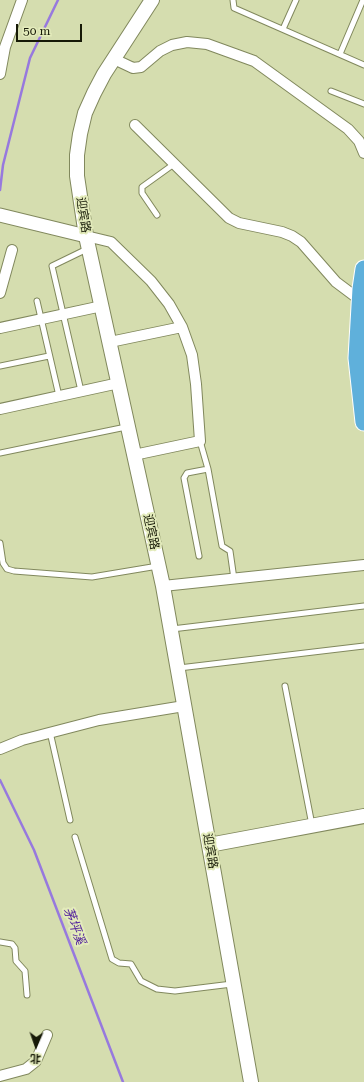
<!DOCTYPE html>
<html>
<head>
<meta charset="utf-8">
<style>
  body { margin:0 }
  #map { position:relative; width:364px; height:1082px; overflow:hidden; background:#d5ddaf; font-family:"Roboto Serif","Noto Sans SC",serif }
  canvas { display:block }
  .north { position:absolute; left:16px; top:1026px; width:40px; height:40px; -webkit-text-stroke:3px #e3ebbb; paint-order:stroke; rotate:182deg; font-size:11px; font-weight:700; line-height:16px; text-align:center; color:#161907 }
  .north::after { content:''; display:block; margin:auto; width:14px; height:18px; background:#161907; clip-path:polygon(50% 0,100% 100%,50% 72%,0 100%) }
  .scale { position:absolute; left:16px; top:24px; width:66px; height:18px; box-sizing:border-box; border:2px solid #161907; border-top:0; padding-left:5px; font-size:12px; line-height:14px; white-space:nowrap; color:#161907; -webkit-text-stroke:3px #e3ebbb; paint-order:stroke }
</style>
</head>
<body>
<div id="map">
<canvas width="364" height="1082"></canvas>
<div class="north">北</div>
<div class="scale">50 m</div>
</div>
<script>
const ctx = document.querySelector('canvas').getContext('2d');
ctx.lineJoin = 'round';
const toPath = rows => new Path2D(rows.map(r => 'M' + r).join(''));
function strokePath(path, color, width, dash) { ctx.strokeStyle = color; ctx.lineWidth = width; ctx.lineCap = dash ? 'butt' : 'round'; ctx.setLineDash(dash || []); ctx.stroke(path); }
function label(font, color, halo, rows, align = 'center') {
  ctx.font = font + ' "Roboto Serif","Noto Sans SC",serif'; ctx.lineWidth = 4; ctx.setLineDash([]); ctx.textBaseline = 'middle'; ctx.strokeStyle = halo; ctx.fillStyle = color; for (const [text, x, y, turn = 0] of rows) {
    ctx.save(); ctx.translate(x, y); ctx.rotate((+turn || 0) * Math.PI / 180); ctx.textAlign = isNaN(turn) ? turn : align; if (halo) ctx.strokeText(text, 0, 0); ctx.fillText(text, 0, 0); ctx.restore();
  }
}
strokePath(toPath([
  [0,190,3,165,30,58,58,0],
  [0,780,34,850,123,1082]
]), '#9779de', 2.5);
const service = toPath([
  [233,0,234,8,364,65],
  [283,29,296,0],
  [340,54,363,0],
  [331,91,364,104],
  [157,215,142,193,142,187,174,164],
  [37,301,59,396],
  [0,366,49,356],
  [81,391,52,266,87,249],
  [200,441,208,469,222,546,230,551,234,579],
  [0,453,126,427],
  [0,543,3,563,7,569,14,571,92,577,158,566],
  [199,556,184,478,187,473,208,469],
  [172,629,364,606],
  [179,668,364,646],
  [285,686,312,825],
  [50,732,70,820],
  [75,837,112,959,119,963,131,964,141,981,157,989,175,991,232,984],
  [0,942,12,944,15,948,16,961,25,971,27,995]
]);
const minor = toPath([
  [114,59,133,68,141,67,160,51,172,45,187,42,207,44,254,61,348,129,359,141,364,153],
  [0,74,5,47,22,0],
  [135,125,229,218,239,223,282,232,292,236,301,242,336,282,360,300,364,301],
  [86,236,111,242,151,281,169,304,182,327,192,355,196,384,200,441,134,455],
  [0,293,12,250],
  [0,328,102,306],
  [110,342,182,327],
  [0,409,119,383],
  [163,586,364,565],
  [0,749,22,740,99,720,184,706],
  [0,1076,26,1069,36,1061,47,1035]
]);
const tertiary = toPath([
  [0,215,86,236]
]);
const secondary = toPath([
  [152,0,104,74,94,93,85,113,80,134,77,155,77,176,86,236,163,586,251,1082],
  [209,845,364,816]
]);
const trunk = toPath([
  [364,269,361,289,357,358,364,422]
]);
strokePath(service, '#81885d', 7);
strokePath(minor, '#81885d', 12);
strokePath(tertiary, '#81885d', 15);
strokePath(secondary, '#81885d', 16);
strokePath(trunk, '#fff', 19);
strokePath(service, '#fff', 5);
strokePath(minor, '#fff', 10);
strokePath(tertiary, '#fff', 13);
strokePath(secondary, '#fff', 14);
strokePath(trunk, '#5fb0db', 17);
label('12px', '#161907', '#e3ebbb', [
  ["迎宾路",83,215,81],
  ["迎宾路",151,532,78],
  ["迎宾路",210,851,80]
]);
label('italic 13px', '#56279d', '#e3ebbb', [
  ["茅坪溪",74,926,69]
]);
</script>
</body>
</html>
